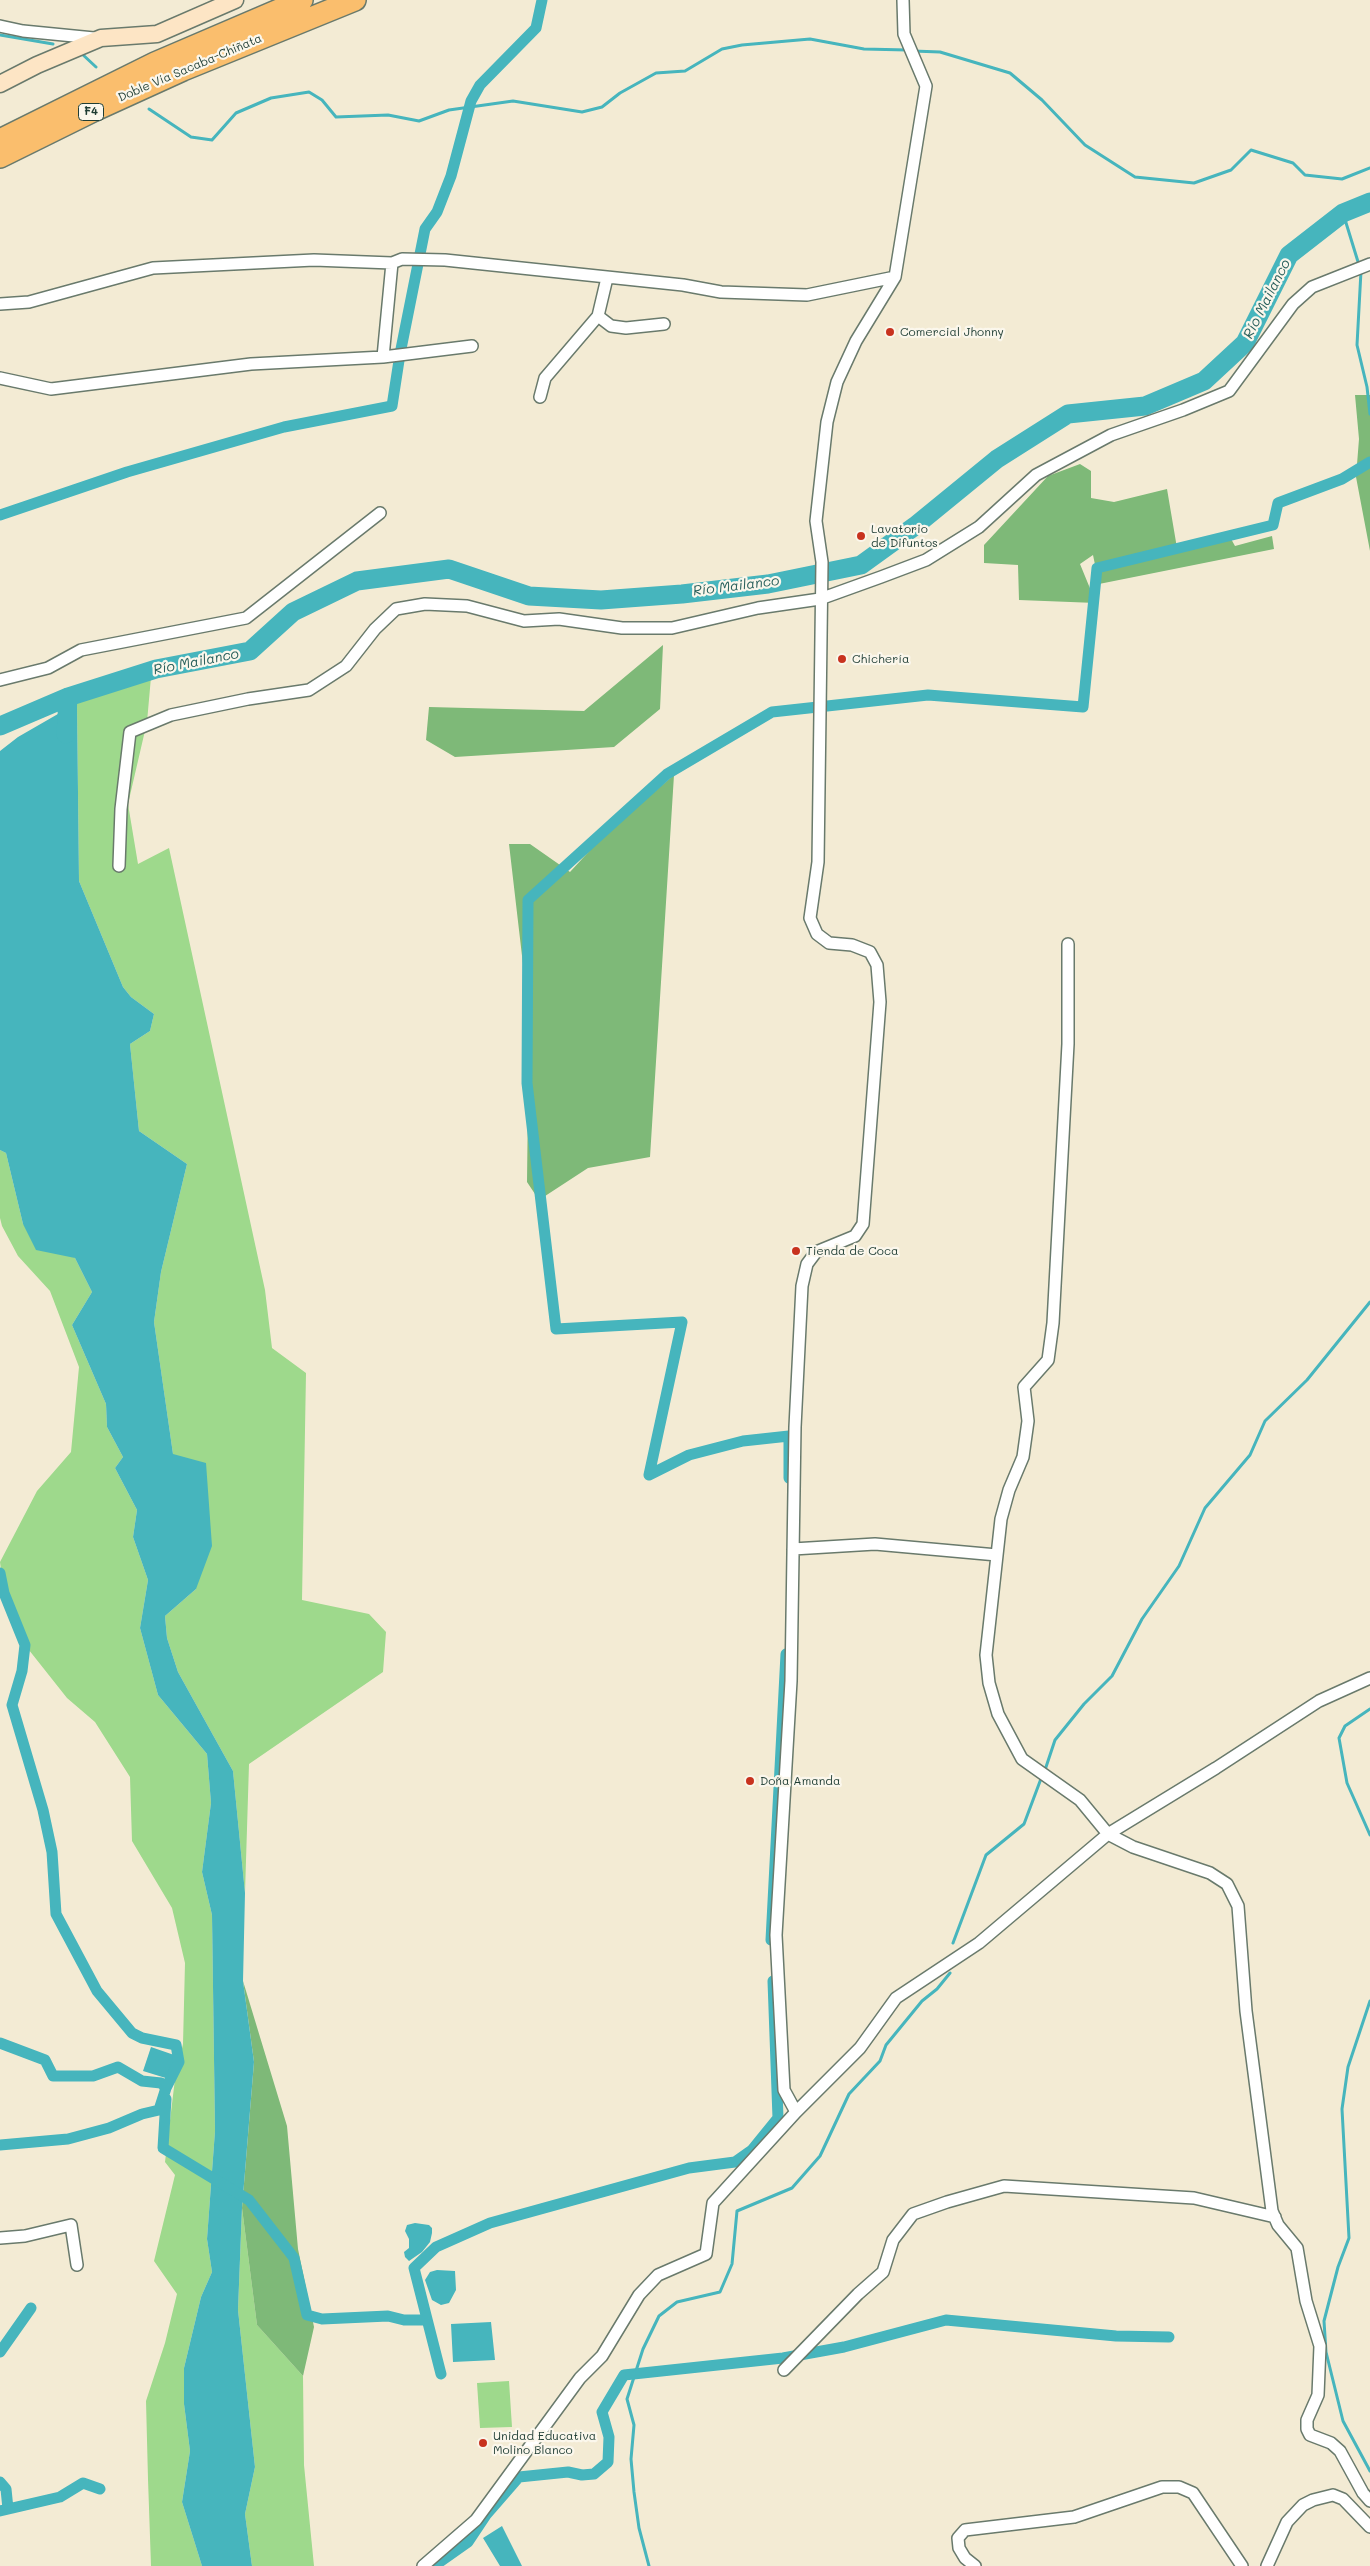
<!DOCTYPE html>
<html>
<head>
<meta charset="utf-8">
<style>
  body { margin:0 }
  canvas { display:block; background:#f3ebd4 }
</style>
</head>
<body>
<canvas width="1370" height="2566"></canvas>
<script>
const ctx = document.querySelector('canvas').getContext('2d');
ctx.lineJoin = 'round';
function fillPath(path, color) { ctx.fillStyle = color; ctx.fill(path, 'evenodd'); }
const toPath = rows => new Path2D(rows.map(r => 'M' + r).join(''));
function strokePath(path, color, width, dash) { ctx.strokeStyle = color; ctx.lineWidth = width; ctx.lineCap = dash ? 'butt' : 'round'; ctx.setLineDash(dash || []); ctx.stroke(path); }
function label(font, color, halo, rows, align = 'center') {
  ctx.font = font + ' Mali,sans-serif'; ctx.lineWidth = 4.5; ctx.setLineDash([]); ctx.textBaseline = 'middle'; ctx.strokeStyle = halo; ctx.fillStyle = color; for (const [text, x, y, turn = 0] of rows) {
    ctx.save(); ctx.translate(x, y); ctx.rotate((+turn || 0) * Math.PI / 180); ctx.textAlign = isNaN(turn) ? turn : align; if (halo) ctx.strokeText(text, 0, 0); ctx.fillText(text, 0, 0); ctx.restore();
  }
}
fillPath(toPath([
  [151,677,147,722,128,804,138,864,169,848,265,1290,272,1348,306,1373,302,1600,369,1614,386,1632,383,1672,249,1764,245,1893,233,1771,178,1672,167,1638,165,1616,196,1589,173,1454,154,1322,161,1272,187,1164,139,1131,130,1044,150,1031,154,1014,131,997,123,987,79,881,77,703],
  [0,1150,6,1153,23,1224,75,1258,92,1292,72,1325,106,1404,107,1427,123,1457,115,1468,137,1510,133,1537,148,1580,140,1628,158,1695,207,1754,211,1803,202,1872,212,1915,215,2131,207,2239,212,2272,201,2297,184,2368,184,2404,190,2451,182,2502,202,2566,151,2566,148,2479,146,2401,165,2343,177,2294,154,2261,175,2175,165,2162,175,2079,183,2044,185,1963,172,1908,132,1841,130,1777,95,1722,67,1698,25,1645,4,1593,0,1562,37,1491,71,1452,79,1367,50,1291,18,1256,2,1226,0,1218],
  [242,2208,257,2325,303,2376,304,2465,314,2566,252,2566,245,2514,255,2467,238,2310],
  [509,2381,512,2427,480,2428,477,2383]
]), '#9ed98c');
fillPath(toPath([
  [1355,395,1370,395,1370,551,1356,477,1359,439],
  [1080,464,1091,471,1091,498,1114,502,1167,489,1177,548,1230,537,1235,546,1272,536,1274,549,1099,584,1093,555,1080,564,1096,603,1019,600,1018,565,984,563,984,545,1048,476],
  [663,645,660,709,614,747,455,757,426,740,429,707,584,711],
  [674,775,650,1157,588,1168,539,1200,527,1182,529,1016,509,844,530,844,570,872,605,834],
  [243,1981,287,2126,298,2249,314,2327,303,2376,257,2325,242,2208,254,2062]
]), '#7eb978');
fillPath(toPath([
  [77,703,79,881,123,987,131,997,154,1014,150,1031,130,1044,139,1131,187,1164,161,1272,154,1322,173,1454,206,1463,212,1546,196,1589,165,1616,167,1638,178,1672,233,1771,245,1893,243,1981,254,2062,242,2208,238,2310,255,2467,245,2514,252,2566,202,2566,182,2502,190,2451,184,2404,184,2368,201,2297,212,2272,207,2239,215,2131,212,1915,202,1872,211,1803,207,1754,158,1695,140,1628,148,1580,133,1537,137,1510,115,1468,123,1457,107,1427,106,1404,72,1325,92,1292,75,1258,36,1250,23,1224,6,1153,0,1150,0,751,18,737],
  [151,2047,177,2056,169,2079,143,2071],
  [415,2223,429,2225,432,2228,432,2233,430,2242,422,2252,409,2261,405,2257,404,2252,409,2248,409,2239,405,2231,407,2225],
  [437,2270,455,2271,456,2290,449,2303,441,2305,432,2300,425,2280,430,2272],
  [491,2322,495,2360,453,2362,451,2324],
  [502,2526,522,2566,500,2566,483,2538]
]), '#46b5bd');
strokePath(toPath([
  [0,35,53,44],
  [913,51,940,52,1010,73,1042,100,1085,145,1135,177,1194,183,1231,170,1251,150,1293,163,1305,175,1342,179,1370,168],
  [81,53,96,67],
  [149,109,191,137,212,140,236,113,271,98,309,92,322,100,336,117,388,115,419,121,449,110,513,101,582,112,602,107,620,93,656,73,685,71,722,49,742,45,810,39,864,49,907,50],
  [1343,213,1359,265],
  [1361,271,1357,345,1367,387,1370,414],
  [1370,1709,1345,1726,1339,1738,1347,1783,1370,1835],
  [1045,1770,1055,1740,1084,1704,1112,1676,1142,1619,1179,1566,1205,1508,1250,1455,1265,1421,1307,1380,1370,1302],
  [953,1943,986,1855,1024,1824,1042,1776],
  [1370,2001,1348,2067,1342,2109,1349,2238,1338,2267,1324,2321,1326,2352,1343,2421,1370,2471],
  [649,2566,639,2528,634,2492,631,2459,634,2425,627,2399,643,2349,659,2316,677,2302,720,2292,732,2264,737,2211,792,2188,820,2156,849,2094,880,2061,886,2045,922,2001,937,1989,950,1973]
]), '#46b5bd', 3);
strokePath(toPath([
  [0,515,127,472,284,427,392,406,400,354,425,229,437,212,451,176,471,101,480,85,536,28,542,0],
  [789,1478,789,1436,743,1441,689,1455,649,1475,682,1322,556,1329,527,1083,528,900,667,774,772,712,928,695,1083,707,1097,568,1273,525,1278,503,1342,479,1370,462],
  [0,1573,4,1593,25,1645,22,1671,12,1705,43,1810,52,1852,56,1914,97,1991,132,2033,142,2038,176,2045,179,2062,166,2088,159,2110,142,2114,109,2128,68,2139,0,2145],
  [771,1940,786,1654],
  [0,2043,45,2060,53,2076,93,2076,118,2067,142,2081,161,2083,166,2088],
  [166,2099,163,2148,249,2200,294,2258,307,2315,322,2319,388,2316,404,2320,427,2320],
  [0,2352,31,2308],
  [441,2374,414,2268,436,2247,490,2223,689,2168,735,2162,752,2150,778,2118,773,1981],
  [0,2482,6,2489,8,2509],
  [0,2511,60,2497,83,2483,100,2489],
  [434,2566,468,2542,486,2515,519,2477,568,2472,582,2475,594,2474,608,2462,609,2437,602,2412,624,2375,783,2358,844,2347,946,2320,1116,2336,1169,2337]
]), '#46b5bd', 11);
strokePath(toPath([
  [0,726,68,697,156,669,250,651,293,612,357,581,449,569,529,596,601,600,682,594,768,584,861,565,915,526,997,459,1068,414,1145,406,1204,381,1245,343,1289,255,1343,213,1370,202],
  [66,734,68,697]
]), '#46b5bd', 19);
const street = toPath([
  [0,26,23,31,94,38],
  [0,304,29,302,153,268,314,260,392,263,402,259,445,260,683,285,721,292,807,295,895,277],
  [598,316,611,326,626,328,664,324],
  [383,357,392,263],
  [0,378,51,389,251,364,383,357,472,346],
  [540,397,545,378,598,316,607,278],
  [0,680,48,668,81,650,246,618,380,513],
  [119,866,121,809,130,732,171,715,248,699,309,690,346,666,375,629,396,609,425,604,467,606,524,621,559,619,622,628,672,628,758,608,820,599,881,577,926,560,979,527,1036,475,1111,435,1183,410,1229,391,1293,304,1312,287,1370,264],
  [1068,944,1068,1044,1053,1323,1048,1360,1024,1387,1028,1421,1023,1457,1009,1490,1001,1519,986,1655,989,1683,998,1714,1022,1759,1080,1800,1108,1834,1133,1847,1210,1873,1227,1884,1238,1906,1246,2011,1272,2211,1278,2225,1297,2248,1306,2301,1320,2346,1318,2395,1307,2420,1307,2429,1310,2435,1331,2443,1340,2451,1363,2493,1370,2501],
  [793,1549,875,1544,997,1555],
  [796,2112,784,2090,776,1935,791,1681,795,1427,802,1286,807,1264,816,1252,855,1236,863,1224,880,1002,877,965,870,952,852,945,829,943,817,934,810,918,818,862,822,562,816,521,827,422,837,382,856,341,895,277,926,86,904,34,903,0],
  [0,2238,25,2236,71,2225,77,2265],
  [784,2370,858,2294,883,2272,893,2240,913,2214,947,2202,1004,2186,1194,2198,1275,2217],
  [423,2566,476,2520,580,2378,602,2356,639,2295,658,2275,706,2254,713,2203,796,2112,860,2048,896,1998,979,1943,1108,1834,1216,1768,1319,1701,1370,1678],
  [975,2566,965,2558,959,2548,958,2538,965,2530,1074,2517,1162,2487,1179,2487,1193,2493,1242,2566],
  [1267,2566,1287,2522,1303,2505,1313,2500,1333,2495,1343,2499,1370,2527]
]);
const secondary = toPath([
  [0,84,37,65,101,38,157,34,235,0]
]);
const highway = toPath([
  [0,140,155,63,302,0],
  [0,157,93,111,183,70,355,0]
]);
strokePath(street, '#697a6c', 14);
strokePath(secondary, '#697a6c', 19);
strokePath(highway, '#697a6c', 24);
strokePath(street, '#fff', 11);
strokePath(secondary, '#fde5c5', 16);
strokePath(highway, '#fabe6d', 21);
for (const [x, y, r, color] of [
  [890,332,5,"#c8321e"],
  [861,536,5,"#c8321e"],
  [842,659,5,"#c8321e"],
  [796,1251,5,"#c8321e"],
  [750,1781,5,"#c8321e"],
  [483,2443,5,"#c8321e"]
]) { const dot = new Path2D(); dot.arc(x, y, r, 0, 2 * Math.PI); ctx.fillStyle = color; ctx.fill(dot); strokePath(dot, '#fbf7ec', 2); }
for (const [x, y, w] of [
  [91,112,25]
]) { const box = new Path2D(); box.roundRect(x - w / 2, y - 8.5, w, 17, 4); ctx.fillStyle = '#fbf7ec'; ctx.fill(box); strokePath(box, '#1f3d34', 1); }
label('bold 11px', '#1f3d34', null, [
  ["F4",91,112]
]);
label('12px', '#1f3d34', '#fbf7ec', [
  ["Doble Vía Sacaba-Chiñata",190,68,-23]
]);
label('12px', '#1f3d34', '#fbf7ec', [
  ["Comercial Jhonny",900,332],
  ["Lavatorio",871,529],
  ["de Difuntos",871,543],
  ["Chichería",852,659],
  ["Tienda de Coca",806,1251],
  ["Doña Amanda",760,1781],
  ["Unidad Educativa",493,2436],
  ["Molino Blanco",493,2450]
], 'left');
label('italic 14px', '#2b615d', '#fbf7ec', [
  ["Río Mailanco",1267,299,-63],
  ["Río Mailanco",736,586,-7],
  ["Río Mailanco",196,662,-11]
]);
</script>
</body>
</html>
